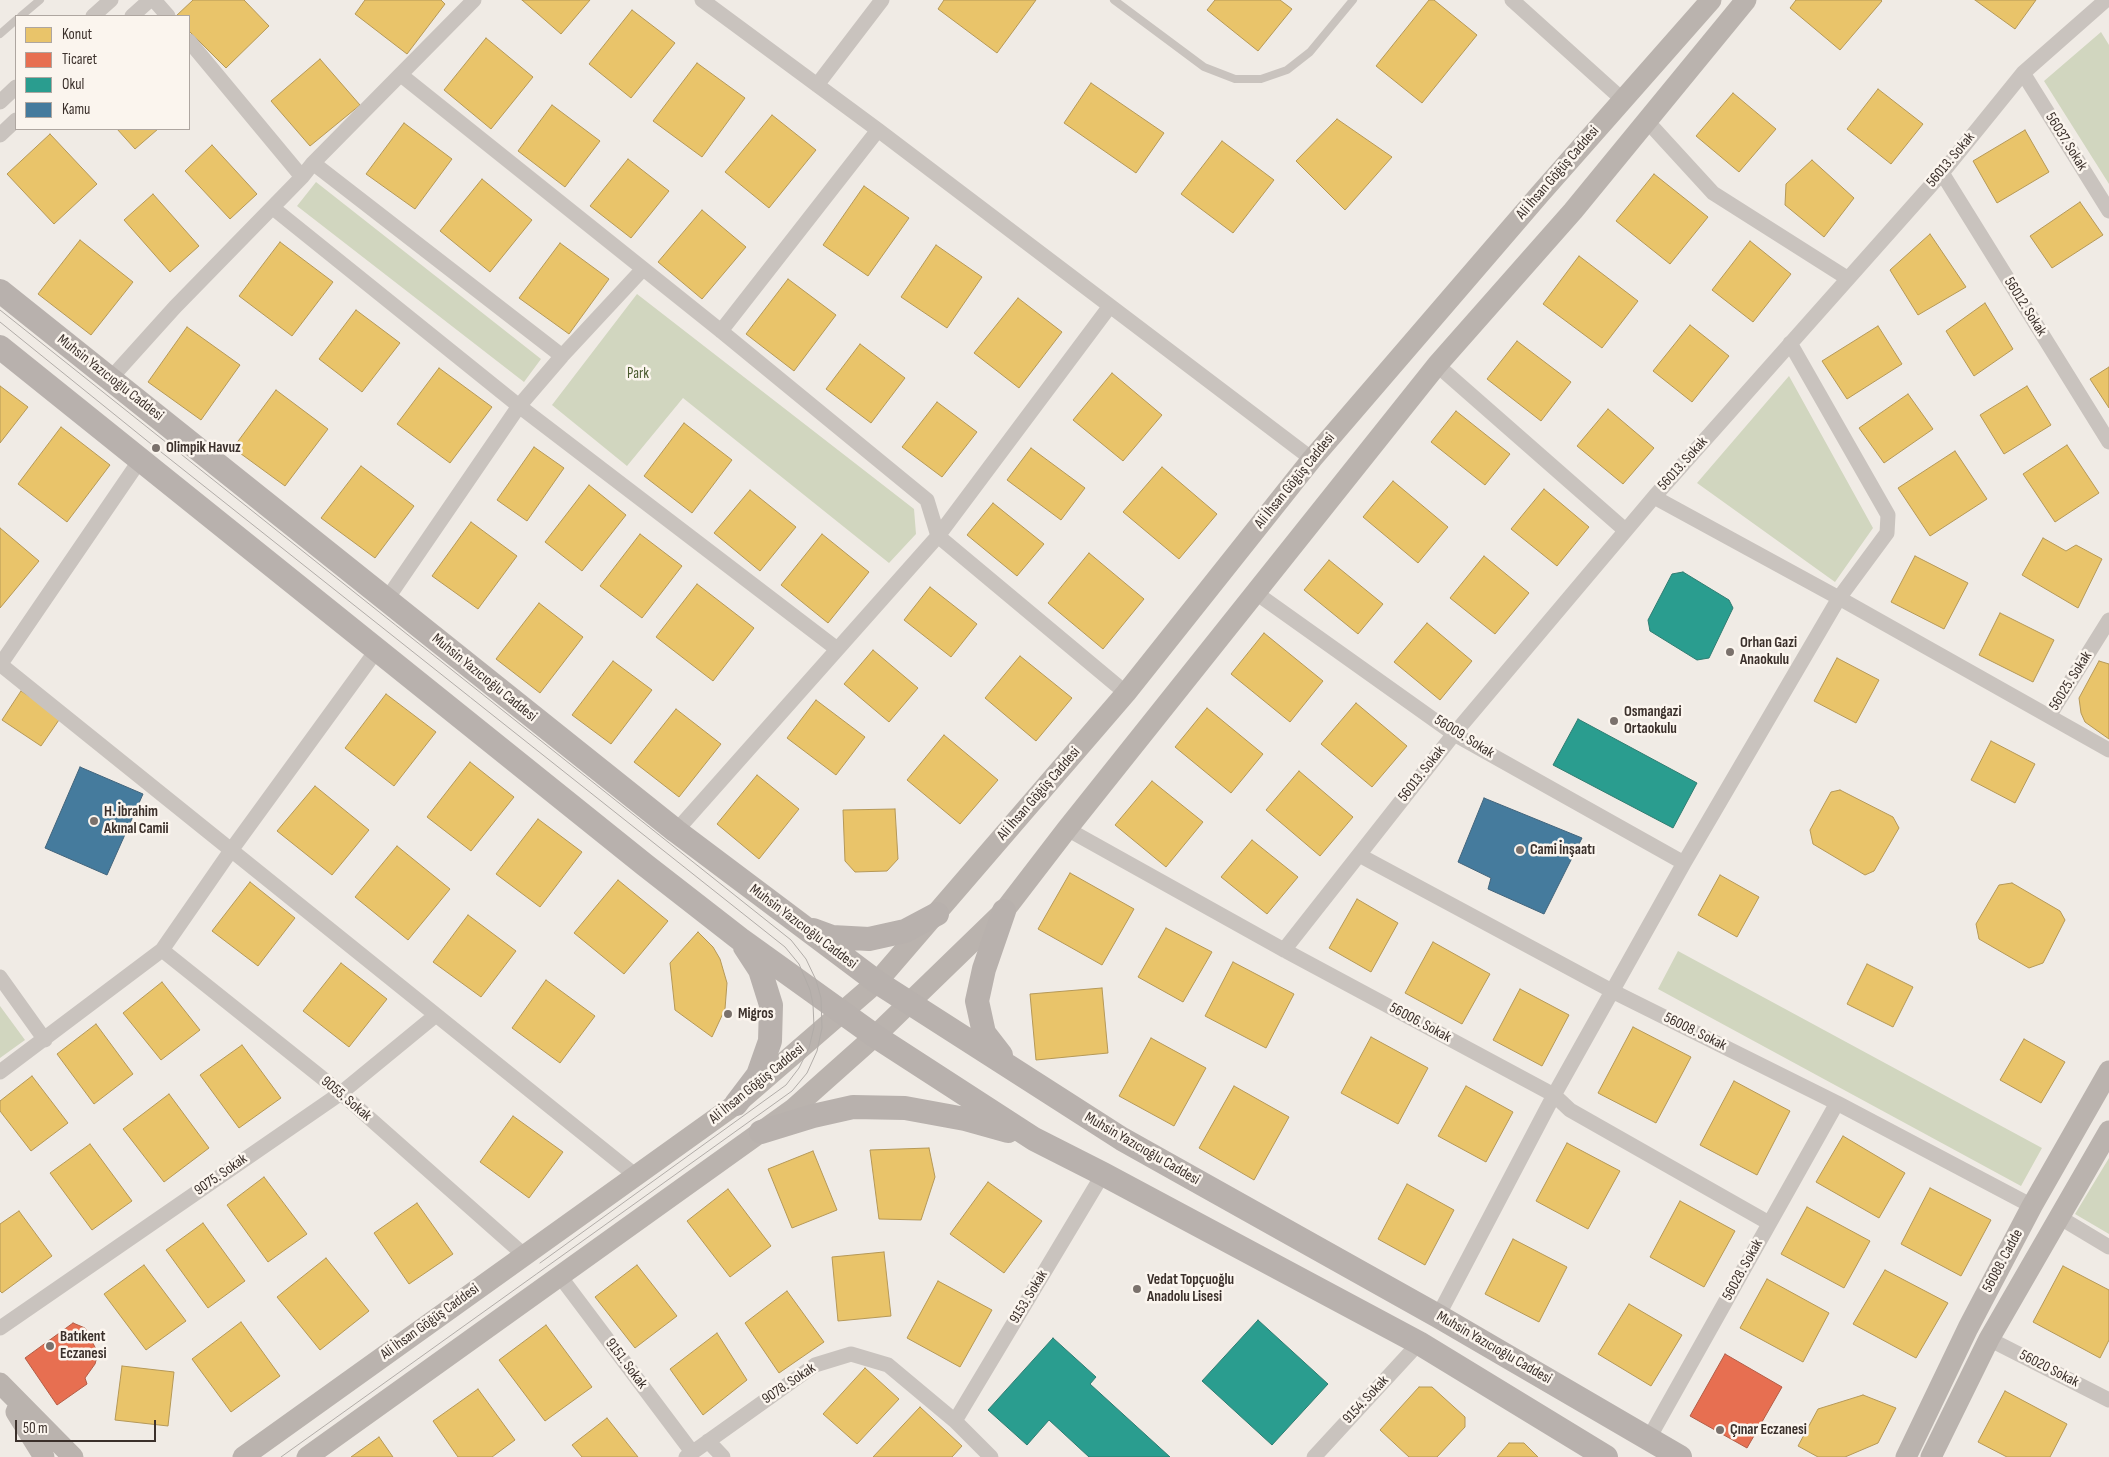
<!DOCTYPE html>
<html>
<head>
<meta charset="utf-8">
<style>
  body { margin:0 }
  #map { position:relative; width:2109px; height:1457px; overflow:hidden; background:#f0ebe5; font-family:"Sofia Sans Condensed",sans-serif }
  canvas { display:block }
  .legend { position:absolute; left:15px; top:15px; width:175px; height:115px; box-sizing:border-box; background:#fbf5ee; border:1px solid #aea6a0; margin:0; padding:6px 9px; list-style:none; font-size:15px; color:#3b302b }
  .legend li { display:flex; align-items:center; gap:10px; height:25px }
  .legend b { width:25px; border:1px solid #aea6a0 }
  .scale { position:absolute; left:15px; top:1420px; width:141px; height:22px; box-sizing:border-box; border:2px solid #3b302b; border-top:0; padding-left:6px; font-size:15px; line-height:18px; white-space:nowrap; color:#3b302b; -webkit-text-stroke:4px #fbf5ee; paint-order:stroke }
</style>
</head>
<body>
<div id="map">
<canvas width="2109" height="1457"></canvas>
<ul class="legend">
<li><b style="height:14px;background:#e9c46a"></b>Konut</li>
<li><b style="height:14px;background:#e76f51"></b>Ticaret</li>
<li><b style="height:14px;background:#2a9d8f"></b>Okul</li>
<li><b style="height:14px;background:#457b9d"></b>Kamu</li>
</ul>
<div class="scale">50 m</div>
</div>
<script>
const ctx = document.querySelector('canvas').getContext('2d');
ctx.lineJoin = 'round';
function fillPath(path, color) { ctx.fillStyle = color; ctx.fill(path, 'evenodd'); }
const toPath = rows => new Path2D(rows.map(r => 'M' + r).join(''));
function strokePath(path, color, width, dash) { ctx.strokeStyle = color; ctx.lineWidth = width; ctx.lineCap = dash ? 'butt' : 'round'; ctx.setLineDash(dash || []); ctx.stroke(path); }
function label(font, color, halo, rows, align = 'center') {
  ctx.font = font + ' "Sofia Sans Condensed",sans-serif'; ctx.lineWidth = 5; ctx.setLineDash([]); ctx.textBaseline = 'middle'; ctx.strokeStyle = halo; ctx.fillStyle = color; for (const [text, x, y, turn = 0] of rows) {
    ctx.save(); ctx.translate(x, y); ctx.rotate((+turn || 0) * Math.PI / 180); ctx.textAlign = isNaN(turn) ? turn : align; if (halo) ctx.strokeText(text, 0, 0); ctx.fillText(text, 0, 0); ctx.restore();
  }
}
fillPath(toPath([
  [2101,32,2109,45,2109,184,2044,81],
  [316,182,541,359,524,382,297,206],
  [637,294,914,509,916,534,889,563,683,398,627,466,552,405],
  [1789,376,1873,528,1835,582,1697,483],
  [1678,951,2042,1148,2021,1186,1658,989],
  [0,1006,25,1040,0,1058],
  [2109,1158,2109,1234,2075,1214]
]), '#d1d6bf');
const homes = toPath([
  [193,0,244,0,269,26,226,68,189,31,189,16,176,16,193,0],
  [365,0,441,0,445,4,407,54,355,14,365,0],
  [522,0,590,0,561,34,522,0],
  [944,0,1036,0,997,53,938,9,944,0],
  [1215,0,1280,0,1292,9,1258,51,1207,10,1215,0],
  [1429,0,1434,0,1477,35,1422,103,1376,66,1429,0],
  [1796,0,1881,0,1882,1,1840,50,1790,8,1796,0],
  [1975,0,2036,0,2015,29,1975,0],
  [632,10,675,43,631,98,589,64,632,10],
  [486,38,533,77,491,129,444,90,486,38],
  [320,59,360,105,310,146,271,101,320,59],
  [697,63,745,98,702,157,653,121,697,63],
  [1091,83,1164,133,1136,173,1064,123,1091,83],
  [1878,89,1923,124,1891,164,1847,129,1878,89],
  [1733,93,1776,129,1739,172,1696,136,1733,93],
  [552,105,600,141,565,187,518,151,552,105],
  [772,115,816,150,769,208,725,172,772,115],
  [1337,119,1392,157,1345,210,1296,161,1337,119],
  [404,123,452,159,415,209,366,174,404,123],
  [117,129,158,129,135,149,117,129],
  [2025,130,2049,172,1997,203,1973,161,2025,130],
  [50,134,97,184,54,224,7,174,50,134],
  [1222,141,1274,180,1233,233,1181,194,1222,141],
  [212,145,257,194,230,219,185,171,212,145],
  [628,159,669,191,631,238,590,206,628,159],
  [1812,160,1854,198,1824,237,1785,205,1786,184,1812,160],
  [1654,174,1708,217,1670,264,1616,221,1654,174],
  [482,179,532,220,490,272,440,231,482,179],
  [864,186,909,218,868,276,823,245,864,186],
  [153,194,199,246,170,272,124,220,153,194],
  [2080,202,2103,235,2052,268,2030,236,2080,202],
  [702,210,746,247,702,299,658,262,702,210],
  [1930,234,1966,287,1918,315,1890,270,1930,234],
  [80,240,133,282,91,335,38,294,80,240],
  [1750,241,1791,274,1753,322,1712,290,1750,241],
  [280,242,333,282,292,336,239,296,280,242],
  [560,243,609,279,569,334,519,298,560,243],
  [936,245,982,277,947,328,901,297,936,245],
  [1579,256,1638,301,1602,348,1543,304,1579,256],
  [788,279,836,315,794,371,746,334,788,279],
  [1018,298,1062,332,1019,388,974,353,1018,298],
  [1985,303,2013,349,1974,376,1946,331,1985,303],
  [356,310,400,343,362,392,319,359,356,310],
  [1690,325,1729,356,1692,402,1653,371,1690,325],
  [1878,326,1902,364,1847,399,1822,361,1878,326],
  [187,327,240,365,201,420,148,382,187,327],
  [1517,341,1571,382,1541,421,1487,379,1517,341],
  [860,344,905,378,871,423,826,389,860,344],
  [2109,367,2109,408,2090,379,2109,367],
  [439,368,492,407,450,463,397,424,439,368],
  [1112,373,1162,415,1123,461,1073,420,1112,373],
  [0,386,28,407,0,443,0,386],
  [2027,386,2051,425,2004,454,1980,415,2027,386],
  [276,390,328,429,285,486,233,448,276,390],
  [1908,394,1933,429,1884,463,1859,428,1908,394],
  [937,402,977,432,942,477,902,447,937,402],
  [1608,409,1654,448,1623,484,1577,446,1608,409],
  [1456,411,1510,454,1485,485,1431,442,1456,411],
  [684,423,732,460,692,513,644,476,684,423],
  [61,427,110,465,67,522,18,484,61,427],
  [2067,445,2099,493,2055,522,2023,474,2067,445],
  [534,447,564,468,527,521,497,500,534,447],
  [1031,448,1085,488,1061,520,1007,480,1031,448],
  [1955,451,1987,499,1930,536,1898,488,1955,451],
  [361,466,414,506,375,558,321,518,361,466],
  [1162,467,1217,514,1179,559,1123,512,1162,467],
  [1393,481,1448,527,1418,563,1363,517,1393,481],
  [589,485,626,515,582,571,545,542,589,485],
  [1544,489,1589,527,1557,566,1511,529,1544,489],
  [750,490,796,527,760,571,714,533,750,490],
  [993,503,1044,544,1017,576,967,535,993,503],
  [471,522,517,556,478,609,432,576,471,522],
  [0,528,39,561,0,608,0,528],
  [640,534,682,566,642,618,600,586,640,534],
  [822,534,869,572,828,623,781,585,822,534],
  [2043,538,2066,551,2076,545,2102,559,2078,608,2022,575,2043,538],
  [1089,553,1144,599,1103,649,1048,603,1089,553],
  [1484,556,1529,593,1495,634,1450,598,1484,556],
  [1915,556,1968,583,1944,629,1891,602,1915,556],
  [1329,560,1383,604,1358,634,1304,590,1329,560],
  [697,584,754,628,713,681,656,637,697,584],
  [930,587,977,624,951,657,904,620,930,587],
  [539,603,583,637,540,693,496,659,539,603],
  [2000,613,2054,640,2033,682,1979,655,2000,613],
  [1427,623,1472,661,1440,700,1394,662,1427,623],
  [1264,633,1323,681,1290,722,1231,674,1264,633],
  [873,650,918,688,889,722,844,684,873,650],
  [1020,656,1072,698,1036,741,985,698,1020,656],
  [1837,658,1879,680,1856,723,1814,701,1837,658],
  [613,661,652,690,611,744,572,715,613,661],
  [2099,661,2109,664,2109,739,2085,722,2081,713,2079,698,2099,661],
  [21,691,61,717,41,746,2,720,21,691],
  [386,694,436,732,394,786,345,748,386,694],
  [816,700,865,737,836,775,787,738,816,700],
  [1356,703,1407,746,1372,787,1321,744,1356,703],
  [1207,708,1263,754,1231,793,1175,747,1207,708],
  [676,709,721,744,679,797,634,762,676,709],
  [944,735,998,780,960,824,907,780,944,735],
  [1991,741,2035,764,2015,803,1971,780,1991,741],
  [470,762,514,797,471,851,427,817,470,762],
  [1299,771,1353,817,1320,856,1266,810,1299,771],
  [757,775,799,809,759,859,717,824,757,775],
  [1152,781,1203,822,1166,867,1115,825,1152,781],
  [315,786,369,830,332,875,277,831,315,786],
  [1840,790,1893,817,1899,828,1874,871,1865,875,1813,844,1810,830,1831,792,1840,790],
  [895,809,898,859,887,871,855,872,845,861,843,810,895,809],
  [538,819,582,852,540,907,496,874,538,819],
  [1252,840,1298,877,1267,914,1221,877,1252,840],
  [397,846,450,889,408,940,355,897,397,846],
  [1070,873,1134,909,1102,965,1038,929,1070,873],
  [1720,875,1759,897,1737,937,1698,915,1720,875],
  [618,880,668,921,624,974,574,933,618,880],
  [250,882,295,918,258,966,212,931,250,882],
  [2012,883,2060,911,2065,920,2043,963,2029,968,1979,939,1976,924,1999,885,2012,883],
  [1357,899,1398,923,1371,972,1329,948,1357,899],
  [468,915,516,951,481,997,433,962,468,915],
  [1166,928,1212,952,1183,1002,1138,977,1166,928],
  [698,932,713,947,720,959,727,983,725,1009,712,1037,675,1010,670,963,698,932],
  [1433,942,1490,974,1462,1024,1405,993,1433,942],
  [1233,962,1294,994,1266,1048,1205,1016,1233,962],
  [341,963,387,999,349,1047,303,1011,341,963],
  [1867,964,1913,987,1893,1027,1847,1004,1867,964],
  [546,980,595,1016,560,1063,512,1028,546,980],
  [162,982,200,1030,161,1060,123,1013,162,982],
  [1102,988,1108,1053,1036,1060,1030,994,1102,988],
  [1520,989,1569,1015,1542,1066,1493,1040,1520,989],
  [96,1024,133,1074,94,1104,57,1054,96,1024],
  [1633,1027,1691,1057,1656,1123,1598,1093,1633,1027],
  [1371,1037,1428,1068,1398,1124,1341,1093,1371,1037],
  [1151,1038,1206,1068,1174,1126,1119,1096,1151,1038],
  [2024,1039,2065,1062,2041,1103,2000,1080,2024,1039],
  [242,1045,281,1098,239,1128,200,1075,242,1045],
  [32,1076,68,1123,31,1151,0,1111,0,1101,32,1076],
  [1734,1081,1790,1111,1757,1175,1700,1145,1734,1081],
  [1234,1086,1289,1117,1254,1180,1199,1148,1234,1086],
  [1466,1086,1513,1112,1486,1162,1438,1136,1466,1086],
  [169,1094,209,1148,164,1182,123,1129,169,1094],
  [513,1116,563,1152,529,1198,480,1162,513,1116],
  [1843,1136,1905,1173,1879,1218,1816,1182,1843,1136],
  [1567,1143,1620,1171,1588,1229,1536,1201,1567,1143],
  [90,1144,132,1201,92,1230,50,1173,90,1144],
  [929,1148,935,1177,921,1220,879,1219,870,1150,929,1148],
  [813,1151,837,1210,792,1228,768,1169,813,1151],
  [264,1177,307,1234,268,1262,227,1205,264,1177],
  [988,1182,1042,1221,1004,1273,950,1234,988,1182],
  [1407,1184,1454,1210,1425,1265,1378,1239,1407,1184],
  [1930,1188,1991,1220,1961,1276,1901,1244,1930,1188],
  [728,1189,771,1246,730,1277,687,1221,728,1189],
  [1680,1201,1735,1231,1704,1287,1650,1257,1680,1201],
  [417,1203,453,1254,409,1284,374,1233,417,1203],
  [1807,1207,1870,1241,1844,1288,1781,1254,1807,1207],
  [19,1211,52,1256,2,1293,0,1291,0,1224,19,1211],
  [203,1223,245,1281,208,1308,166,1250,203,1223],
  [1513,1239,1567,1267,1539,1322,1485,1294,1513,1239],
  [884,1252,891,1316,838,1321,832,1257,884,1252],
  [326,1258,369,1311,320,1350,277,1297,326,1258],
  [144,1265,186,1321,146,1350,104,1294,144,1265],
  [637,1265,677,1316,635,1348,595,1297,637,1265],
  [2063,1266,2109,1290,2109,1340,2100,1358,2033,1322,2063,1266],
  [1885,1270,1948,1303,1916,1358,1853,1324,1885,1270],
  [1767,1279,1829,1313,1803,1362,1740,1328,1767,1279],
  [938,1281,992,1310,960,1367,907,1338,938,1281],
  [787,1291,824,1342,779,1373,745,1323,787,1291],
  [1629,1304,1682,1335,1651,1386,1598,1354,1629,1304],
  [241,1322,280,1376,231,1412,192,1359,241,1322],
  [546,1325,592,1387,545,1421,499,1360,546,1325],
  [717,1333,747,1380,703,1415,670,1369,717,1333],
  [122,1366,174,1372,168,1426,115,1420,122,1366],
  [865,1368,899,1399,857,1444,823,1414,865,1368],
  [1419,1387,1432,1387,1465,1417,1465,1427,1437,1457,1409,1457,1380,1430,1419,1387],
  [478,1389,515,1440,492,1457,458,1457,433,1421,478,1389],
  [2005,1391,2067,1424,2050,1457,2007,1457,1978,1442,2005,1391],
  [1863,1395,1896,1408,1878,1443,1845,1457,1818,1457,1798,1446,1818,1409,1863,1395],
  [920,1407,962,1446,952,1457,873,1457,920,1407],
  [607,1418,638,1457,582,1457,572,1445,607,1418],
  [379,1437,393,1457,351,1457,379,1437],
  [1509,1443,1524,1443,1538,1457,1497,1457,1509,1443]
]);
fillPath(homes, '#e9c46a');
strokePath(homes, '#b59857', 1);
const shops = toPath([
  [73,1323,85,1328,98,1353,95,1364,85,1378,87,1384,57,1405,25,1358,73,1323],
  [1725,1354,1782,1387,1747,1448,1690,1416,1725,1354]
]);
fillPath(shops, '#e76f51');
strokePath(shops, '#b35c46', 1);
const schools = toPath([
  [1683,572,1729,600,1733,608,1709,658,1697,660,1650,631,1648,620,1672,574,1683,572],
  [1578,719,1697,783,1673,828,1553,765,1578,719],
  [1258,1320,1328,1384,1272,1445,1202,1381,1258,1320],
  [1053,1338,1096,1377,1090,1384,1170,1457,1089,1457,1049,1420,1027,1445,988,1410,1053,1338]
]);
fillPath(schools, '#2a9d8f');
strokePath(schools, '#2f7c71', 1);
const public = toPath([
  [80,767,143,794,107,875,45,848,80,767],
  [1484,798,1582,838,1544,914,1488,889,1491,878,1458,862,1484,798]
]);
fillPath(public, '#457b9d');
strokePath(public, '#42647b', 1);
strokePath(toPath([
  [1114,0,1204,67,1235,79,1261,79,1287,70,1310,52,1353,0],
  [21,16,40,0],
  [0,34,16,20]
]), '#c9c3be', 8);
strokePath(toPath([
  [154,0,168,16],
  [702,0,878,130,1312,459],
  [1512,0,1623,100],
  [93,16,111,0],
  [132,16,150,0],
  [189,41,302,177],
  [2023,73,2109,211],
  [401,75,721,331,927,500,938,536,1126,693],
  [817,85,882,0],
  [0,102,16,87],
  [1647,121,1713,193,1847,278],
  [0,135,16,120],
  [313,163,562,356],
  [1942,173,2109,442],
  [273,208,519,406,837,649],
  [721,331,878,130],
  [1437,365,1625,530],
  [111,378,175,307,302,177,313,163,474,0],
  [1654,497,1839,598,2109,750],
  [1256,593,1454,734,1684,863],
  [387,599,519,406,562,356,642,270],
  [0,664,635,1175],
  [0,665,140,460],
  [2049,716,2109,620],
  [1067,829,1284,950,1554,1095,1570,1110,1769,1223],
  [676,831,938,536,1110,306],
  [1359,855,1612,991,1837,1103,2032,1206],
  [162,950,341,1093,524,1255],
  [1284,950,1454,734,1654,497,1942,173,2023,73,2106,0],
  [0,977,45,1040],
  [0,1072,162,950,232,849,376,651],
  [2059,1217,2109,1247],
  [559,1275,692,1452],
  [1438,1316,1554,1095,1684,863,1839,598,1887,533,1888,515,1790,343],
  [0,1328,341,1093,436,1015],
  [1989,1339,2109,1400],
  [955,1421,1103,1174],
  [1649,1438,1837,1103],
  [708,1441,723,1457],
  [686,1457,815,1365,851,1354,888,1365,955,1421,991,1457],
  [1314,1457,1419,1343]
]), '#c9c3be', 15);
strokePath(toPath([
  [0,1383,73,1457],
  [16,1412,44,1457],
  [243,1457,736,1104,877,982,1126,693,1312,459,1540,194,1711,0],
  [307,1457,793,1109,875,1036,1004,911,1067,829,1437,365,1573,211,1746,0],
  [1906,1457,1968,1328,2032,1206,2109,1071],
  [1931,1457,1989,1339,2109,1131]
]), '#bab3ae', 21);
strokePath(toPath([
  [0,291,676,831,877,982,1122,1139,1438,1316,1680,1457],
  [0,347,645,865,740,939,875,1036,1034,1139,1103,1174,1419,1343,1606,1457],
  [813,930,832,937,869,939,905,931,937,914],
  [1001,1055,984,1033,977,1001,984,969,1004,911],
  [736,1104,758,1075,770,1041,771,1005,760,970,745,947],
  [761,1132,813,1116,853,1107,905,1108,965,1119,1008,1131]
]), '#b8b1ad', 24);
strokePath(toPath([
  [0,310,791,940,806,959,816,980,821,998,822,1028,817,1051,807,1073,792,1091,281,1457],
  [0,322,156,448,785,947,799,964,810,990,813,1004,814,1027,809,1048,799,1068,786,1085,540,1263]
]), '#b1aca8', 1);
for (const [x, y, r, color] of [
  [156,448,5,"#7a716c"],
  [1730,652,5,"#7a716c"],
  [1614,721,5,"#7a716c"],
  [94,821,5,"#7a716c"],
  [1520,850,5,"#7a716c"],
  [728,1014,5,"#7a716c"],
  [1137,1289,5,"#7a716c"],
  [50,1346,5,"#7a716c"],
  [1720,1430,5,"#7a716c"]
]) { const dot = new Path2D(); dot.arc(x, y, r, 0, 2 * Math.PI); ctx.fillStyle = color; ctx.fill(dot); strokePath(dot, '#fbf5ee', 2); }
label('15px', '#3b302b', '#fbf5ee', [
  ["56037. Sokak",2066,142,58],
  ["56013. Sokak",1951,160,-50],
  ["Ali İhsan Göğüş Caddesi",1558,173,-49],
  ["56012. Sokak",2025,307,58],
  ["Muhsin Yazıcıoğlu Caddesi",110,378,38],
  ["56013. Sokak",1683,464,-48],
  ["Ali İhsan Göğüş Caddesi",1295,481,-51],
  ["Muhsin Yazıcıoğlu Caddesi",484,678,39],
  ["56025. Sokak",2071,681,-58],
  ["56009. Sokak",1464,737,32],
  ["56013. Sokak",1422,774,-52],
  ["Ali İhsan Göğüş Caddesi",1039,794,-49],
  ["Muhsin Yazıcıoğlu Caddesi",803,927,37],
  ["56006. Sokak",1420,1023,28],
  ["56008. Sokak",1695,1032,26],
  ["Ali İhsan Göğüş Caddesi",757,1084,-39],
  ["9055. Sokak",346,1099,40],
  ["Muhsin Yazıcıoğlu Caddesi",1142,1149,30],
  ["9075. Sokak",221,1175,-35],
  ["56088. Cadde",2003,1261,-62],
  ["56028. Sokak",1743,1270,-61],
  ["9153. Sokak",1029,1297,-59],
  ["Ali İhsan Göğüş Caddesi",430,1322,-36],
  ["Muhsin Yazıcıoğlu Caddesi",1494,1348,30],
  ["9151. Sokak",626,1364,53],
  ["56020 Sokak",2049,1369,27],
  ["9078. Sokak",789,1384,-34],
  ["9154. Sokak",1366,1400,-47]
]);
label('15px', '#4a5a2e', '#fbf5ee', [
  ["Park",638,374]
]);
label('bold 15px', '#3b302b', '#fbf5ee', [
  ["Olimpik Havuz",166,448],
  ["Orhan Gazi",1740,643],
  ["Anaokulu",1740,660],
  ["Osmangazi",1624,712],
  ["Ortaokulu",1624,729],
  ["H. İbrahim",104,812],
  ["Akınal Camii",104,829],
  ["Cami İnşaatı",1530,850],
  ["Migros",738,1014],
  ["Vedat Topçuoğlu",1147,1280],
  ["Anadolu Lisesi",1147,1297],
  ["Batıkent",60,1337],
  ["Eczanesi",60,1354],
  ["Çınar Eczanesi",1730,1430]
], 'left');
</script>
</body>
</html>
